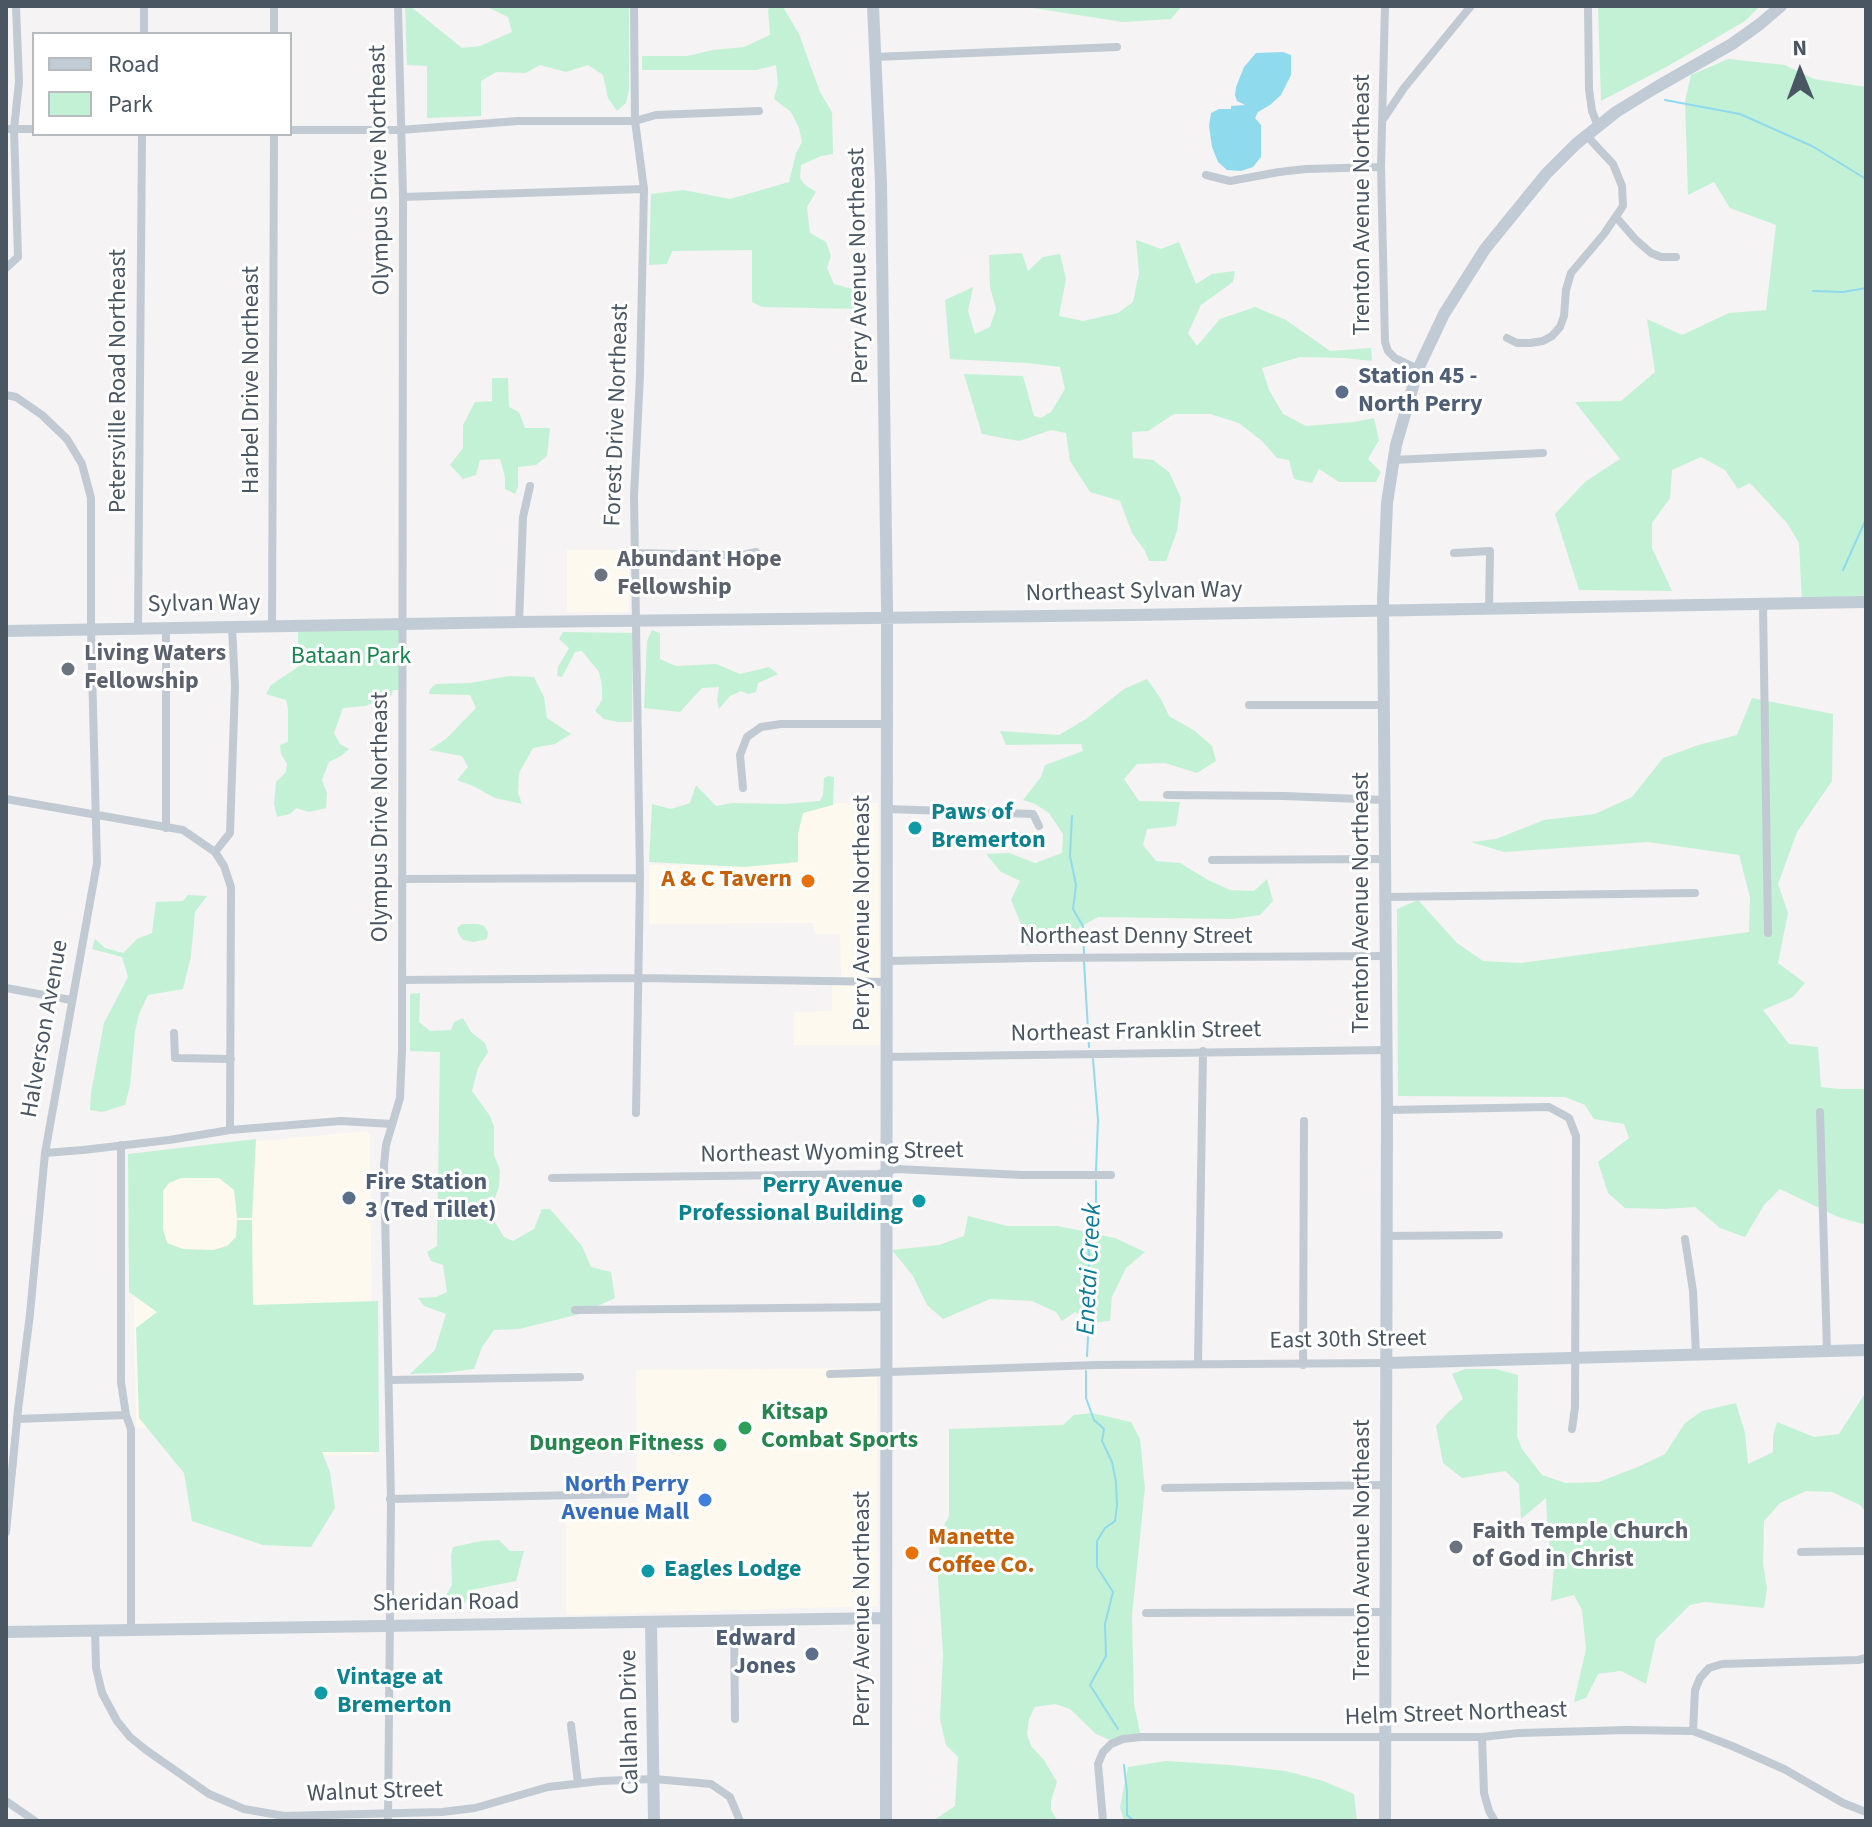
<!DOCTYPE html>
<html>
<head>
<meta charset="utf-8">
<style>
  body { margin:0 }
  #map { position:relative; width:1872px; height:1827px; overflow:hidden; background:#f5f3f3; font-family:"Source Sans 3",sans-serif }
  canvas { display:block }
  .frame { position:absolute; inset:0; border:8px solid #4a5661; pointer-events:none }
  .legend { position:absolute; left:32px; top:32px; width:260px; height:104px; box-sizing:border-box; background:#fff; border:2px solid #b7bbc0; margin:0; padding:10px 14px; list-style:none; font-size:24px; color:#4a5661 }
  .legend li { display:flex; align-items:center; gap:16px; height:40px }
  .legend b { width:40px; border:2px solid #b7bbc0 }
  .north { position:absolute; left:1760px; top:32px; width:80px; height:80px; -webkit-text-stroke:6px #fff; paint-order:stroke; rotate:359deg; font-size:22px; font-weight:700; line-height:32px; text-align:center; color:#4a5661 }
  .north::after { content:''; display:block; margin:auto; width:28px; height:36px; background:#4a5661; clip-path:polygon(50% 0,100% 100%,50% 72%,0 100%) }
</style>
</head>
<body>
<div id="map">
<canvas width="1872" height="1827"></canvas>
<div class="frame"></div>
<ul class="legend">
<li><b style="height:10px;background:#c1cbd6"></b>Road</li>
<li><b style="height:22px;background:#c3f1d5"></b>Park</li>
</ul>
<div class="north">N</div>
</div>
<script>
const ctx = document.querySelector('canvas').getContext('2d');
ctx.lineJoin = 'round';
function fillPath(path, color) { ctx.fillStyle = color; ctx.fill(path, 'evenodd'); }
const toPath = rows => new Path2D(rows.map(r => 'M' + r).join(''));
function strokePath(path, color, width, dash) { ctx.strokeStyle = color; ctx.lineWidth = width; ctx.lineCap = dash ? 'butt' : 'round'; ctx.setLineDash(dash || []); ctx.stroke(path); }
function label(font, color, halo, rows, align = 'center') {
  ctx.font = font + ' "Source Sans 3",sans-serif'; ctx.lineWidth = 6; ctx.setLineDash([]); ctx.textBaseline = 'middle'; ctx.strokeStyle = halo; ctx.fillStyle = color; for (const [text, x, y, turn = 0] of rows) {
    ctx.save(); ctx.translate(x, y); ctx.rotate((+turn || 0) * Math.PI / 180); ctx.textAlign = isNaN(turn) ? turn : align; if (halo) ctx.strokeText(text, 0, 0); ctx.fillText(text, 0, 0); ctx.restore();
  }
}
fillPath(toPath([
  [567,550,629,550,629,612,567,612],
  [878,803,880,1045,794,1045,794,1012,832,1011,832,978,841,977,840,934,814,934,813,923,649,924,649,865,790,864,790,804],
  [366,1131,370,1135,373,1455,265,1456,265,1427,136,1428,131,1157,242,1143],
  [877,1368,878,1606,566,1615,566,1504,637,1503,636,1370]
]), '#fdf9ef');
fillPath(toPath([
  [405,6,410,6,462,48,480,46,512,32,508,17,485,6,545,6,550,8,562,6,629,6,629,90,626,103,617,111,608,98,603,75,588,65,566,72,540,65,526,73,496,72,481,81,481,116,427,118,427,66,407,65],
  [773,6,783,7,799,34,820,92,832,112,833,154,821,156,801,165,800,178,804,184,816,192,807,207,810,233,826,242,831,256,827,268,834,284,863,292,863,309,762,307,752,302,752,250,672,251,667,264,649,265,651,194,683,190,730,199,789,182,796,153,802,142,799,128,791,112,774,99,778,84,776,65,756,70,642,70,642,56,687,56,713,50,744,47,770,35,768,9],
  [1020,6,1182,6,1171,19,1123,22],
  [1598,6,1760,6,1745,21,1668,66,1601,101],
  [1728,59,1785,65,1814,79,1866,87,1866,602,1802,603,1799,543,1787,523,1750,483,1738,489,1725,470,1701,457,1672,470,1670,498,1652,523,1652,548,1672,591,1579,590,1555,514,1585,482,1620,459,1575,402,1621,401,1655,372,1647,319,1682,335,1729,313,1766,310,1776,225,1730,208,1714,182,1688,195,1685,101,1691,75],
  [1136,240,1161,249,1179,242,1196,284,1212,274,1235,271,1233,282,1201,305,1188,333,1197,346,1220,319,1255,307,1286,320,1330,351,1371,348,1372,361,1345,358,1300,357,1262,368,1269,390,1283,414,1306,426,1354,422,1374,418,1379,440,1368,459,1381,472,1376,482,1339,482,1319,469,1312,483,1294,479,1289,460,1277,458,1262,441,1239,423,1210,414,1174,414,1148,431,1132,432,1133,458,1153,460,1169,472,1181,498,1177,531,1166,561,1149,561,1145,551,1132,533,1120,501,1090,492,1070,461,1066,433,1051,430,1019,441,982,434,964,374,1023,376,1034,416,1041,418,1051,412,1065,389,1060,367,1028,363,950,359,945,300,973,287,968,311,975,334,990,327,996,309,990,287,989,255,1022,253,1028,271,1043,257,1060,254,1066,279,1059,316,1083,321,1118,313,1133,302,1139,273],
  [492,378,508,378,509,407,519,412,525,428,550,428,547,456,536,465,518,467,518,486,515,494,505,489,505,477,500,459,480,460,476,475,463,479,450,465,463,448,463,425,475,402,492,401],
  [403,624,402,690,393,690,391,696,365,706,343,708,334,733,340,744,349,749,341,756,329,762,322,780,327,793,326,808,309,812,296,808,290,814,277,817,274,804,276,782,286,772,287,764,281,754,280,745,288,742,288,709,286,700,266,694,271,685,298,667,298,626],
  [652,630,660,633,660,659,676,666,716,664,740,674,769,667,778,674,758,683,756,692,748,694,741,691,730,696,719,709,717,700,719,687,702,688,680,712,644,708,647,641],
  [563,632,633,633,632,722,618,722,604,719,595,711,602,700,602,685,599,672,582,651,575,652,562,677,557,676,558,667,569,648,559,639],
  [509,676,534,677,544,697,547,718,571,734,555,744,533,748,519,773,518,793,522,804,495,798,473,786,457,780,468,767,462,756,429,750,446,739,476,708,470,695,429,694,430,689,436,684,470,683],
  [1147,679,1161,699,1169,716,1195,731,1212,746,1216,761,1197,773,1165,763,1137,764,1124,779,1139,801,1180,802,1176,826,1147,829,1143,845,1156,861,1180,863,1208,880,1230,890,1254,891,1267,879,1273,901,1260,915,1232,919,1098,917,1049,945,1025,946,1021,924,1011,900,1020,881,1001,872,986,854,1009,853,1035,863,1062,853,1063,834,1049,813,1035,804,1023,800,1041,777,1045,765,1083,751,1081,744,1006,745,1000,731,1059,735,1086,719,1124,689],
  [1752,698,1833,714,1832,781,1797,832,1778,884,1788,913,1778,963,1805,983,1793,997,1763,1010,1789,1044,1818,1047,1821,1087,1839,1089,1866,1089,1866,1225,1838,1217,1780,1189,1764,1205,1745,1237,1720,1228,1695,1207,1664,1209,1625,1208,1608,1193,1598,1162,1629,1138,1624,1124,1594,1119,1585,1105,1565,1097,1398,1096,1397,909,1418,900,1457,943,1483,961,1521,963,1749,932,1750,897,1739,855,1648,842,1504,852,1471,842,1496,839,1544,820,1595,814,1632,797,1663,758,1698,745,1737,735],
  [828,776,834,777,833,805,803,813,798,834,798,862,744,867,649,862,652,804,671,809,690,803,696,785,716,806,733,803,784,804,820,801,823,795,824,778],
  [188,895,207,896,195,912,191,956,183,989,148,995,139,1014,135,1032,130,1086,125,1105,102,1112,90,1110,91,1093,104,1023,128,977,122,957,92,949,95,939,105,948,123,953,137,939,152,933,156,902,183,901],
  [462,924,478,924,484,926,488,932,487,939,474,942,463,940,458,933,457,928],
  [420,993,419,1022,430,1031,451,1030,454,1022,463,1018,471,1032,485,1043,488,1052,478,1068,472,1091,490,1116,494,1127,494,1155,500,1170,499,1186,494,1201,495,1222,504,1237,513,1241,534,1229,542,1209,550,1209,582,1246,591,1267,611,1272,615,1298,580,1314,519,1329,494,1330,482,1347,474,1369,443,1373,410,1374,435,1350,446,1314,424,1306,418,1298,436,1297,447,1292,443,1265,431,1261,427,1252,437,1246,440,1052,410,1051,410,994],
  [256,1139,252,1218,237,1218,234,1190,219,1178,181,1178,169,1183,163,1191,163,1229,167,1243,183,1249,213,1250,227,1246,236,1237,237,1220,252,1220,253,1305,378,1301,379,1452,322,1452,330,1472,335,1508,311,1547,263,1545,192,1521,184,1473,139,1418,136,1328,157,1312,129,1292,128,1154],
  [968,1216,1007,1226,1058,1226,1115,1238,1145,1252,1126,1268,1112,1297,1110,1321,1097,1322,1075,1312,1062,1321,1056,1312,1032,1301,990,1299,943,1319,927,1305,913,1276,892,1250,939,1245,964,1236],
  [1465,1369,1496,1369,1518,1375,1517,1436,1522,1449,1542,1475,1566,1483,1599,1482,1640,1466,1665,1454,1685,1423,1702,1411,1736,1403,1745,1433,1748,1464,1773,1452,1773,1436,1777,1422,1814,1437,1839,1434,1864,1395,1866,1378,1866,1512,1860,1505,1832,1492,1806,1491,1780,1503,1764,1521,1763,1564,1767,1588,1764,1608,1705,1602,1690,1605,1656,1639,1646,1684,1621,1671,1598,1674,1586,1698,1574,1702,1586,1649,1582,1610,1574,1595,1551,1601,1554,1567,1548,1536,1546,1498,1521,1519,1519,1484,1505,1471,1462,1478,1443,1463,1436,1426,1447,1413,1463,1399,1452,1374],
  [1092,1413,1131,1422,1140,1439,1145,1488,1132,1615,1134,1704,1141,1737,1110,1740,1096,1734,1070,1709,1055,1704,1035,1707,1029,1719,1027,1734,1031,1746,1044,1760,1057,1782,1051,1801,1051,1810,1058,1821,933,1821,955,1806,958,1757,946,1745,940,1719,943,1655,938,1577,940,1534,949,1516,949,1429,1063,1425,1074,1415],
  [499,1540,510,1551,524,1551,516,1581,471,1590,463,1607,458,1612,449,1608,446,1595,452,1585,451,1555,453,1547,481,1541],
  [1166,1761,1230,1765,1286,1771,1323,1781,1354,1794,1357,1821,1124,1821,1120,1807,1128,1767]
]), '#c3f1d5');
fillPath(toPath([
  [1283,52,1291,55,1291,75,1281,95,1270,105,1258,112,1255,118,1261,125,1261,157,1253,167,1241,171,1227,170,1218,162,1212,147,1209,126,1211,113,1219,109,1231,109,1231,106,1245,105,1237,101,1235,95,1236,87,1244,67,1256,53]
]), '#90daee');
strokePath(toPath([
  [1665,100,1740,114,1812,146,1866,179],
  [1813,291,1843,292,1866,288],
  [1843,570,1866,519],
  [1072,816,1070,856,1076,885,1073,909,1083,926,1084,955],
  [1084,962,1089,1047],
  [1093,1059,1098,1120,1096,1171],
  [1087,1356,1088,1337,1087,1275,1090,1260,1087,1239,1096,1202,1096,1181],
  [1086,1371,1086,1398,1094,1420,1104,1429,1102,1441,1112,1462,1116,1482,1117,1505,1115,1521,1105,1528,1097,1541,1097,1567,1113,1592,1105,1624,1106,1656,1090,1685,1118,1729],
  [1124,1765,1127,1792,1127,1815,1134,1821]
]), '#90daee', 2);
strokePath(toPath([
  [274,6,274,34],
  [634,6,635,121,644,189,640,375,634,496,640,878,636,1113],
  [1385,6,1381,167,1385,342,1388,351,1395,358,1418,369],
  [1588,6,1589,89,1592,111,1598,126],
  [144,34,144,6],
  [875,57,1117,47],
  [1384,118,1404,88,1471,6],
  [6,129,34,129],
  [290,130,400,130,518,121,635,121,656,115,759,111],
  [1206,175,1230,181,1279,172,1306,169,1381,167],
  [403,197,644,189],
  [1616,217,1636,240,1651,253,1661,257,1676,257],
  [6,268,18,257,14,129,19,82,16,6],
  [1507,338,1517,343,1530,343,1543,341,1552,336,1560,327,1564,316,1566,290,1571,273,1604,234,1623,206,1622,186,1613,164,1586,135],
  [6,395,16,397,42,415,67,439,82,464,91,498,91,629,97,863,45,1153,30,1314,18,1410,6,1532],
  [1393,460,1543,453],
  [635,553,722,555,743,555,756,552],
  [1454,553,1490,551,1489,609],
  [1763,604,1768,933],
  [519,622,523,517,530,486],
  [272,627,274,134],
  [138,628,142,134],
  [1249,705,1384,705],
  [743,788,740,755,747,737,761,727,781,724,887,724],
  [1167,795,1284,796,1385,800],
  [6,799,183,830,215,852,224,866,231,887,230,1130],
  [887,809,1033,814,1039,826],
  [166,828,166,628],
  [215,852,230,833,235,686,232,627],
  [1212,860,1385,859],
  [402,879,640,878],
  [1385,897,1695,893],
  [887,961,1035,958,1385,956],
  [402,980,638,978,887,982],
  [6,988,71,1000],
  [174,1033,175,1058,231,1059],
  [886,1057,1386,1050],
  [1387,1110,1549,1107,1569,1118,1576,1136,1575,1407,1572,1429],
  [1820,1112,1827,1351],
  [121,1145,121,1382,126,1415,131,1429,131,1630],
  [45,1153,83,1150,169,1140,230,1130,341,1121,392,1124],
  [552,1178,878,1174,896,1169,1022,1175,1111,1175],
  [1386,1236,1499,1235],
  [1685,1239,1693,1291,1696,1355],
  [575,1310,886,1307],
  [1198,1363,1203,1051],
  [1303,1365,1304,1121],
  [830,1374,1097,1365,1386,1363],
  [390,1380,580,1377],
  [17,1419,126,1415],
  [1165,1488,1386,1485],
  [390,1499,625,1494],
  [1801,1552,1866,1551],
  [1146,1613,1386,1612],
  [734,1621,735,1719],
  [95,1630,96,1668,102,1693,117,1721,130,1737,146,1750,209,1794,244,1809,284,1816,442,1812,475,1808,548,1787,601,1781,654,1779,711,1784,730,1797,740,1821],
  [571,1725,578,1783],
  [1693,1731,1695,1690,1700,1678,1709,1668,1722,1664,1858,1660,1866,1658],
  [1482,1737,1484,1793,1489,1811,1495,1821],
  [6,1801,35,1821],
  [388,1821,391,1501,384,1165,386,1145,400,1098,402,1050,403,197,398,6],
  [1103,1821,1098,1764,1103,1752,1111,1744,1123,1739,1141,1737,1482,1737,1519,1733,1627,1730,1693,1731,1732,1746,1784,1769,1843,1803,1866,1812]
]), '#c1cad2', 8);
strokePath(toPath([
  [873,6,881,183,887,609,886,1821],
  [6,631,519,622,1135,615,1866,602],
  [1386,1363,1866,1350],
  [651,1622,654,1821],
  [6,1632,886,1618],
  [1385,1821,1387,1110,1383,599,1387,503,1396,445,1418,369,1444,314,1485,249,1546,174,1576,144,1616,112,1655,88,1732,44,1760,24,1781,6]
]), '#c1cbd6', 12);
for (const [x, y, r, color] of [
  [1342,392,8,"#5c6f8a"],
  [601,575,8,"#6b7280"],
  [68,669,8,"#6b7280"],
  [915,828,8,"#0f9aa8"],
  [808,881,8,"#e8710a"],
  [349,1198,8,"#5c6f8a"],
  [919,1201,8,"#0f9aa8"],
  [745,1428,8,"#2e9e5b"],
  [720,1445,8,"#2e9e5b"],
  [705,1500,8,"#3f7fe0"],
  [1456,1547,8,"#6b7280"],
  [912,1553,8,"#e8710a"],
  [648,1571,8,"#0f9aa8"],
  [812,1654,8,"#5c6f8a"],
  [321,1693,8,"#0f9aa8"]
]) { const dot = new Path2D(); dot.arc(x, y, r, 0, 2 * Math.PI); ctx.fillStyle = color; ctx.fill(dot); strokePath(dot, '#fff', 3); }
label('24px', '#4a5661', '#fff', [
  ["Olympus Drive Northeast",381,170,-91],
  ["Trenton Avenue Northeast",1364,205,-90],
  ["Perry Avenue Northeast",860,266,-91],
  ["Harbel Drive Northeast",253,380,-90],
  ["Petersville Road Northeast",120,381,-90],
  ["Forest Drive Northeast",618,415,-88],
  ["Northeast Sylvan Way",1134,593,-1],
  ["Sylvan Way",204,605,-1],
  ["Olympus Drive Northeast",382,817,-90],
  ["Trenton Avenue Northeast",1363,903,-90],
  ["Perry Avenue Northeast",864,913,-90],
  ["Northeast Denny Street",1136,938],
  ["Halverson Avenue",46,1029,-80],
  ["Northeast Franklin Street",1136,1033,-1],
  ["Northeast Wyoming Street",832,1154,-1],
  ["East 30th Street",1348,1341,-1],
  ["Trenton Avenue Northeast",1364,1550,-90],
  ["Sheridan Road",446,1604,-1],
  ["Perry Avenue Northeast",864,1609,-90],
  ["Helm Street Northeast",1456,1715,-2],
  ["Callahan Drive",631,1722,-91],
  ["Walnut Street",375,1793,-2]
]);
label('bold 24px', '#4e5e75', '#fff', [
  ["Station 45 -",1358,378],
  ["North Perry",1358,406],
  ["Fire Station",365,1184],
  ["3 (Ted Tillet)",365,1212],
  ["Edward",796,1640,"right"],
  ["Jones",796,1668,"right"]
], 'left');
label('bold 24px', '#5b616d', '#fff', [
  ["Abundant Hope",617,561],
  ["Fellowship",617,589],
  ["Living Waters",84,655],
  ["Fellowship",84,683],
  ["Faith Temple Church",1472,1533],
  ["of God in Christ",1472,1561]
], 'left');
label('24px', '#17864f', '#fff', [
  ["Bataan Park",351,658]
]);
label('bold 24px', '#0d838f', '#fff', [
  ["Paws of",931,814],
  ["Bremerton",931,842],
  ["Perry Avenue",903,1187,"right"],
  ["Professional Building",903,1215,"right"],
  ["Eagles Lodge",664,1571],
  ["Vintage at",337,1679],
  ["Bremerton",337,1707]
], 'left');
label('bold 24px', '#c56008', '#fff', [
  ["A & C Tavern",792,881],
  ["Manette",928,1539,"left"],
  ["Coffee Co.",928,1567,"left"]
], 'right');
label('bold 24px', '#27864d', '#fff', [
  ["Kitsap",761,1414],
  ["Combat Sports",761,1442],
  ["Dungeon Fitness",704,1445,"right"]
], 'left');
label('bold 24px', '#366cbe', '#fff', [
  ["North Perry",689,1486],
  ["Avenue Mall",689,1514]
], 'right');
label('italic 26px', '#0c7c9b', '#fff', [
  ["Enetai Creek",1091,1269,-87]
]);
</script>
</body>
</html>
